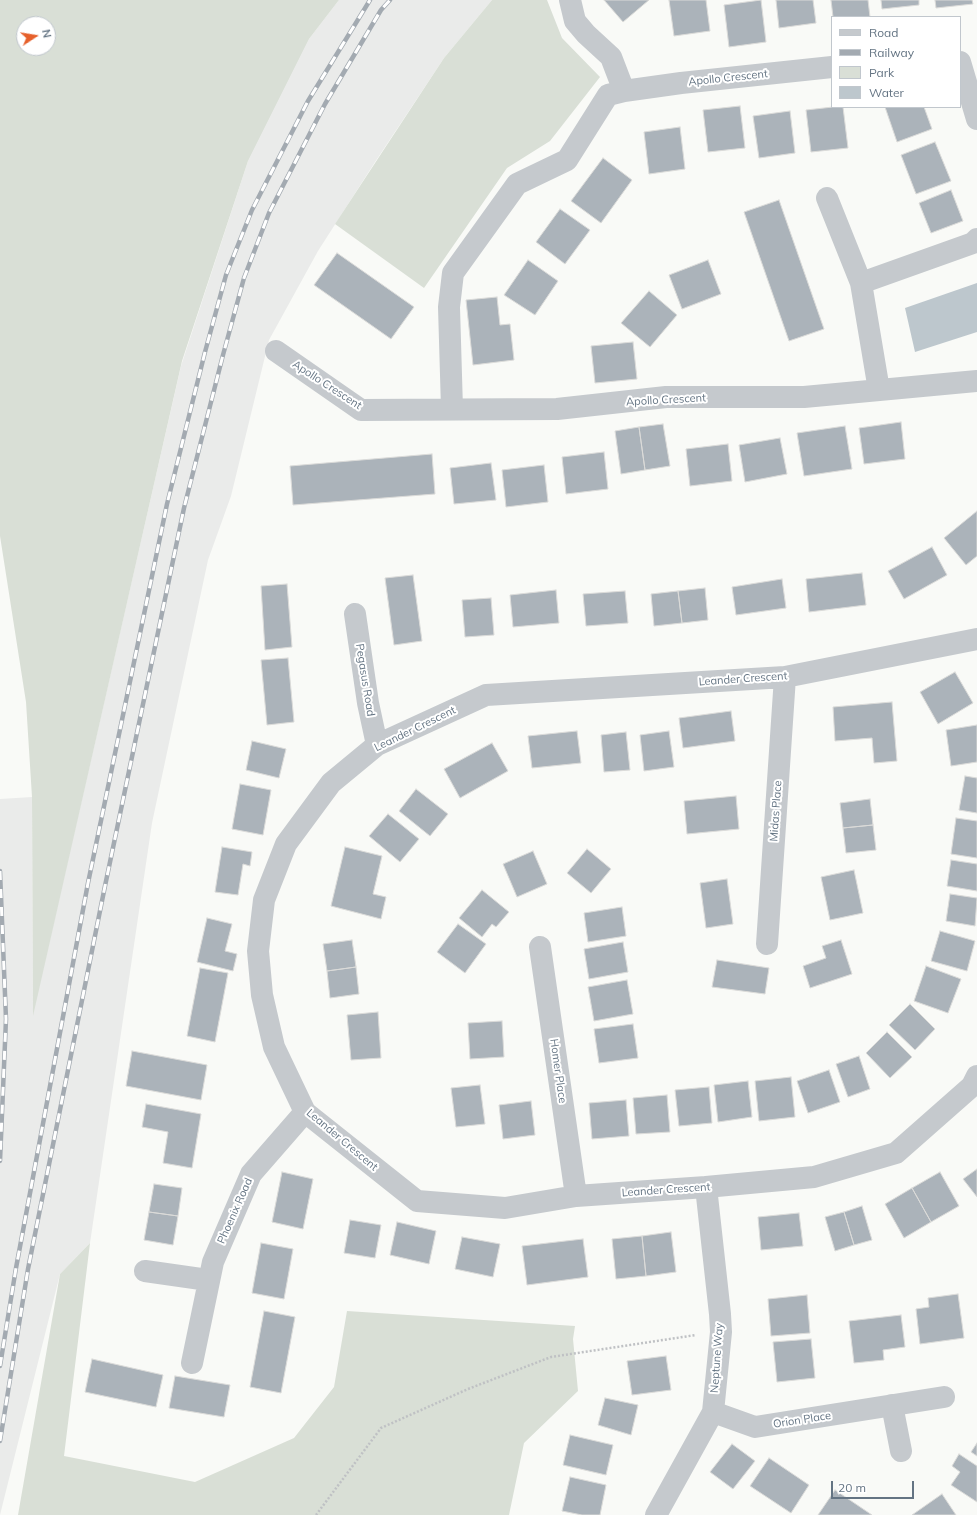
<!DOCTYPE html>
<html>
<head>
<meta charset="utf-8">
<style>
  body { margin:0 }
  #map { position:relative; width:977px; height:1515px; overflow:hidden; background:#f9faf7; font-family:Mulish,sans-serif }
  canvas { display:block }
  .legend { position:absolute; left:831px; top:16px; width:130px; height:92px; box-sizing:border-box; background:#fff; border:1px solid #c1c7cd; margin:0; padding:5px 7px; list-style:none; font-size:12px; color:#647483 }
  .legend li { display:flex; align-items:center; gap:8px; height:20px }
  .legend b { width:20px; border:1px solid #c1c7cd }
  .north { position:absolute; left:16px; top:16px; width:40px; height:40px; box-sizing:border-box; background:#fff; border:1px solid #c1c7cd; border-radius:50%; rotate:78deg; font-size:11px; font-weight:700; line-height:16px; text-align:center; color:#647483 }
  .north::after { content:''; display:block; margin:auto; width:14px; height:18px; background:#e6602b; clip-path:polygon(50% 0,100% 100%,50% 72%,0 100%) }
  .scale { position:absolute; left:831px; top:1481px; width:83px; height:18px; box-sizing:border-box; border:2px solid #647483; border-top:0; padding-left:5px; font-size:12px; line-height:14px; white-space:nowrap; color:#647483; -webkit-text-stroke:3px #fff; paint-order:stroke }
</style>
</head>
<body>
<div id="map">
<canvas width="977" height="1515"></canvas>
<ul class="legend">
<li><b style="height:5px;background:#c5c9cd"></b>Road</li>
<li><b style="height:5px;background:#a3aab1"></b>Railway</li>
<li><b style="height:11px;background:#d9dfd6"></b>Park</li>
<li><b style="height:11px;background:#bdc7cd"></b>Water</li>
</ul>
<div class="north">N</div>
<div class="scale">20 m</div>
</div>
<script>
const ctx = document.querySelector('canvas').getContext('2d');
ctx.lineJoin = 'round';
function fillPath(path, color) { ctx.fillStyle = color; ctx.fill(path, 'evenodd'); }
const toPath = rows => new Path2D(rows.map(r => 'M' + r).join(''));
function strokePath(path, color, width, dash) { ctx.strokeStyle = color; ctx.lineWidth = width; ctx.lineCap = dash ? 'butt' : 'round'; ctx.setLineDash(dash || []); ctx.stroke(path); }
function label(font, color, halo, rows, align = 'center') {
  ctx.font = font + ' Mulish,sans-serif'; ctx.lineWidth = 4; ctx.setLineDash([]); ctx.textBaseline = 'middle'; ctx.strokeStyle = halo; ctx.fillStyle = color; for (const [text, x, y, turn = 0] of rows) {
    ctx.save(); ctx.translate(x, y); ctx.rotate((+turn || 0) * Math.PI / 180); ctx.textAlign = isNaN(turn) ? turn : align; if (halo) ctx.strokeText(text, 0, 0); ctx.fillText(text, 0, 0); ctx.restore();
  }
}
fillPath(toPath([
  [339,0,492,0,444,58,375,162,318,251,269,340,231,496,208,560,152,823,90,1243,60,1274,0,1515,0,799,32,797,33,1013,181,366,248,161,309,39]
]), '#eaebea');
fillPath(toPath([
  [0,0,339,0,309,39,248,161,182,361,33,1016,32,797,26,702,0,536],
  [24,24,48,24,48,48,24,48],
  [492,0,547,0,562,38,600,77,550,141,507,168,424,288,335,224,444,58],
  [90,1243,64,1456,195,1482,294,1438,334,1387,347,1311,575,1326,573,1339,578,1391,524,1443,509,1515,18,1515,60,1274]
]), '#d9dfd6');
fillPath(toPath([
  [977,283,977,332,915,352,905,308]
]), '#bdc7cd');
const building = toPath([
  [604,0,649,0,623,22,604,0],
  [669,0,706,0,710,31,674,36,669,0],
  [761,0,766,42,729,47,724,5,761,0],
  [776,0,813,0,816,23,779,28,776,0],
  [831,0,868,0,870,17,833,17,831,0],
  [881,0,919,0,919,5,882,9,881,0],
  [935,0,972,0,973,4,936,8,935,0],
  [740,106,745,148,708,152,703,110,740,106],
  [833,107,843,107,848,148,811,152,806,110,833,107],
  [885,107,924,107,932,129,897,142,885,107],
  [790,111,795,153,759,158,753,116,790,111],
  [680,127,685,169,649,174,644,132,680,127],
  [935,142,951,181,916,194,901,155,935,142],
  [603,158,632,180,601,223,571,201,603,158],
  [951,190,963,221,931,233,919,203,951,190],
  [779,200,824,329,789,341,744,212,779,200],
  [560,209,590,230,565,264,536,242,560,209],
  [337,253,414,307,391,339,314,285,337,253],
  [528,260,558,281,535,315,504,295,528,260],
  [708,260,721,294,682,309,669,275,708,260],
  [649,291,677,315,650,347,621,323,649,291],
  [497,297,500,325,510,324,514,360,473,365,466,300,497,297],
  [633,342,637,379,595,383,591,346,633,342],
  [901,422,905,459,864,464,859,428,901,422],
  [663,424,670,466,645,470,639,427,663,424],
  [845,426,852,469,804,476,797,433,845,426],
  [639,427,645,470,621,474,615,431,639,427],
  [780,438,787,474,745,482,739,445,780,438],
  [728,444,732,481,690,486,686,449,728,444],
  [604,452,608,489,566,494,562,457,604,452],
  [432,454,435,494,293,505,290,466,432,454],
  [491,463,496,500,454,504,450,468,491,463],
  [544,465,548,502,506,507,502,470,544,465],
  [977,511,977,556,966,565,944,538,977,511],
  [932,547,947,575,904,599,888,571,932,547],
  [862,573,866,605,809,612,806,579,862,573],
  [413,575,422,641,394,645,385,578,413,575],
  [782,579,786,608,736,615,732,587,782,579],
  [287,584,292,647,265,650,261,586,287,584],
  [705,588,708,620,682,623,678,591,705,588],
  [556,590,559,623,513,627,510,595,556,590],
  [625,591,628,623,586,626,583,594,625,591],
  [678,591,682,623,654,626,651,594,678,591],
  [491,598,494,635,465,637,462,600,491,598],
  [288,658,294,722,267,725,261,660,288,658],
  [955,672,973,703,938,724,920,692,955,672],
  [892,702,897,761,874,763,872,738,835,741,833,707,892,702],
  [731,711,735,741,683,748,679,718,731,711],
  [977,725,977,762,951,766,946,730,977,725],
  [577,731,581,763,532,768,528,736,577,731],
  [669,731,674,767,644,771,640,735,669,731],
  [626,732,630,770,604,772,601,735,626,732],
  [252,741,286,749,279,778,246,770,252,741],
  [492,743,508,771,460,798,444,769,492,743],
  [965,776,977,778,977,813,959,810,965,776],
  [240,784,271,790,263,835,232,829,240,784],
  [416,789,448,814,430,836,399,811,416,789],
  [736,796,739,829,687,834,684,801,736,796],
  [870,799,873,825,843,828,840,803,870,799],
  [388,814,419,839,400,862,369,836,388,814],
  [956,818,977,821,977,858,951,854,956,818],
  [873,825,876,850,846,853,843,828,873,825],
  [222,847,252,852,250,866,243,864,238,895,215,892,222,847],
  [345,847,382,856,373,894,386,897,381,919,331,906,345,847],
  [587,849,611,869,591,893,567,873,587,849],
  [533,851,547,884,517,897,503,864,533,851],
  [951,860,977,864,977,891,947,886,951,860],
  [854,870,863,913,830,920,821,877,854,870],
  [727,879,733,924,706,928,700,883,727,879],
  [482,890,509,912,496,927,492,924,482,937,459,918,482,890],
  [950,894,977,898,975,926,946,921,950,894],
  [622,907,626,936,588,942,584,913,622,907],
  [207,918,232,924,225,951,237,954,233,971,197,962,207,918],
  [458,924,486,944,465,973,437,952,458,924],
  [940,931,975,941,967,971,931,961,940,931],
  [352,940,356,967,327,971,323,944,352,940],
  [841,940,852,974,810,988,803,966,826,958,822,946,841,940],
  [623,942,628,972,589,979,584,949,623,942],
  [717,960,769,968,765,994,712,987,717,960],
  [926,966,961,979,948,1013,914,1001,926,966],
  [356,967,359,994,330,998,327,971,356,967],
  [200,968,228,973,215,1042,187,1036,200,968],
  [627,980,633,1014,594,1021,588,987,627,980],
  [910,1004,935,1029,915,1050,889,1025,910,1004],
  [378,1012,381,1058,351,1060,347,1015,378,1012],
  [502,1021,504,1057,470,1059,468,1023,502,1021],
  [633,1024,638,1058,599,1063,594,1029,633,1024],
  [887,1032,912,1057,890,1078,866,1053,887,1032],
  [132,1051,207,1065,201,1100,126,1086,132,1051],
  [859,1056,870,1089,848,1097,836,1064,859,1056],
  [829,1070,840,1102,808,1113,797,1081,829,1070],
  [791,1077,795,1117,759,1121,755,1081,791,1077],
  [748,1081,752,1117,718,1122,714,1085,748,1081],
  [480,1085,485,1124,456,1127,451,1088,480,1085],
  [709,1087,712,1123,679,1126,675,1090,709,1087],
  [667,1095,670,1132,636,1134,633,1098,667,1095],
  [626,1100,629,1136,592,1139,589,1103,626,1100],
  [531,1101,535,1135,503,1139,499,1105,531,1101],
  [146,1104,201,1114,192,1168,163,1163,168,1132,142,1127,146,1104],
  [977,1169,977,1197,963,1179,977,1169],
  [282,1172,313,1179,303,1229,272,1222,282,1172],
  [940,1172,959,1206,931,1222,912,1188,940,1172],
  [154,1184,182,1188,178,1216,149,1212,154,1184],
  [912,1188,931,1222,904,1238,885,1204,912,1188],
  [862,1206,872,1240,854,1245,844,1212,862,1206],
  [149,1212,178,1216,173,1245,144,1240,149,1212],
  [844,1212,854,1245,835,1251,825,1217,844,1212],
  [799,1213,803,1246,761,1250,758,1217,799,1213],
  [350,1220,381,1225,375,1258,344,1253,350,1220],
  [397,1222,436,1231,429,1264,390,1255,397,1222],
  [671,1232,676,1272,646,1276,642,1236,671,1232],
  [642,1236,646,1276,616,1279,612,1239,642,1236],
  [462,1237,500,1244,493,1277,455,1269,462,1237],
  [583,1239,588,1277,527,1285,522,1246,583,1239],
  [261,1243,293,1249,284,1299,252,1293,261,1243],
  [958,1294,964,1338,920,1344,916,1309,929,1307,928,1298,958,1294],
  [807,1295,810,1333,771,1336,768,1299,807,1295],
  [264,1311,295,1317,281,1393,250,1387,264,1311],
  [901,1315,905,1347,883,1350,884,1360,854,1363,849,1321,901,1315],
  [811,1339,815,1378,777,1382,773,1342,811,1339],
  [666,1356,671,1390,632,1395,627,1361,666,1356],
  [92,1359,163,1375,156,1407,85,1392,92,1359],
  [175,1376,230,1385,224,1417,169,1408,175,1376],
  [605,1398,638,1405,631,1435,598,1425,605,1398],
  [570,1435,613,1445,606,1475,563,1465,570,1435],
  [977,1443,977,1456,971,1452,977,1443],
  [732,1444,755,1461,733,1489,710,1472,732,1444],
  [959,1454,977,1466,977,1502,951,1485,960,1472,952,1466,959,1454],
  [769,1458,809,1485,791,1513,750,1486,769,1458],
  [570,1477,606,1485,600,1515,582,1515,562,1511,570,1477],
  [835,1490,872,1515,818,1515,835,1490],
  [942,1494,956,1515,912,1515,942,1494]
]);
fillPath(building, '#abb3ba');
strokePath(building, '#dbdbd9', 1);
strokePath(toPath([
  [316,1515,381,1428,468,1389,551,1357,696,1335]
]), '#bfc1c4', 2.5, [2, 2]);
strokePath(toPath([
  [570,0,575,21,586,34,611,57,624,91],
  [960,62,977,119],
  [827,198,861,283],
  [276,351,361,410,557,409,666,397,804,397,977,381],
  [879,390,861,283,973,243,977,239],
  [452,409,449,307,453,273,517,184,567,160,608,95,624,91,681,83,832,67],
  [355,614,368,703,377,745],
  [977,639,785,677,486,695,377,745,331,783,286,844,264,900,258,951,262,995,274,1047,305,1112,417,1201,505,1208,576,1196,706,1187,814,1177,896,1153,972,1086,977,1076],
  [767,944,785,677],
  [540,947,576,1196],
  [145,1271,208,1280],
  [192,1363,213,1262,251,1174,305,1112],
  [892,1405,901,1451],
  [713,1412,755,1427,944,1397],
  [656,1515,713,1412,721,1332,720,1314,706,1187]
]), '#c5c9cd', 22);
const rail = toPath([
  [0,871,6,1019,0,1161],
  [0,1366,16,1268,88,883,167,504,205,352,226,275,252,210,308,101,370,0],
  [0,1441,28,1269,105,886,184,508,223,355,244,278,269,213,325,104,381,10,390,0]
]);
strokePath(rail, '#a3aab1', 4.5);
strokePath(rail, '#fff', 3, [9]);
label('11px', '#647483', '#fff', [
  ["Apollo Crescent",728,78,-6],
  ["Apollo Crescent",327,385,33],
  ["Apollo Crescent",666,400,-3],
  ["Leander Crescent",743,679,-4],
  ["Pegasus Road",365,680,81],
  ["Leander Crescent",415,729,-26],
  ["Midas Place",776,811,-86],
  ["Homer Place",558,1071,82],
  ["Leander Crescent",342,1140,40],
  ["Leander Crescent",666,1190,-4],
  ["Phoenix Road",235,1211,-66],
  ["Neptune Way",717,1358,-86],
  ["Orion Place",802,1420,-9]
]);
</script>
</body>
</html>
